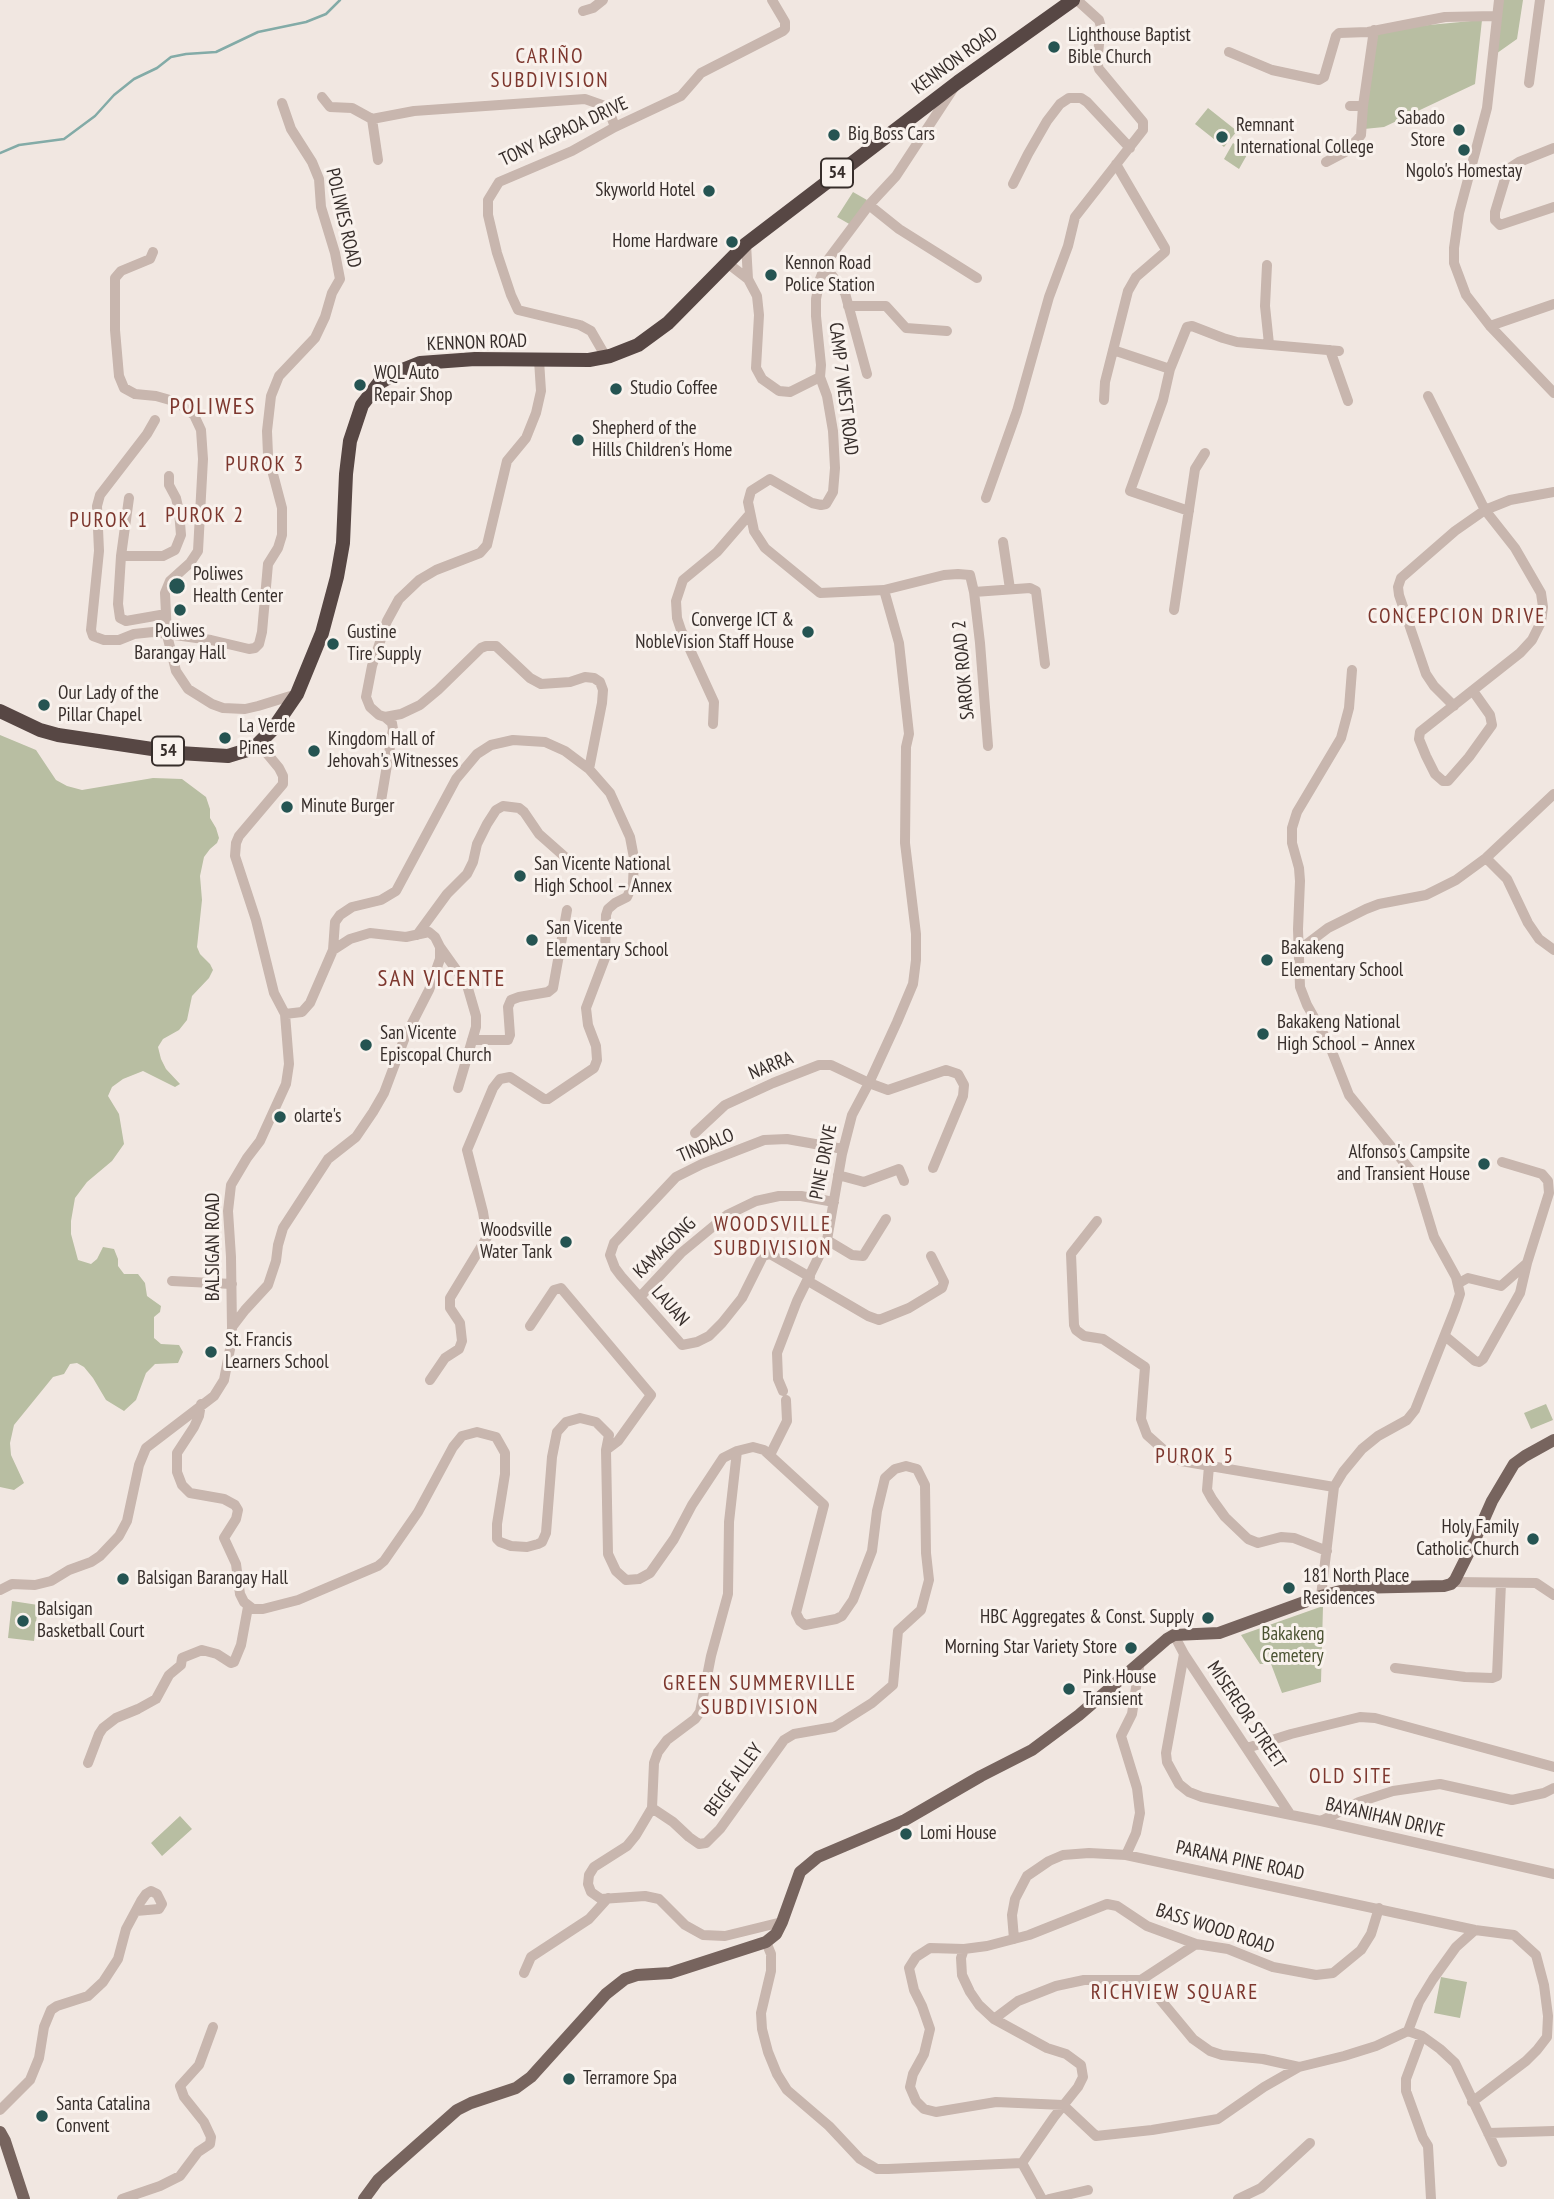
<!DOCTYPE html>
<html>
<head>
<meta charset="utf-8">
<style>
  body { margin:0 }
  canvas { display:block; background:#f1e7e1 }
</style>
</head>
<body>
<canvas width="1554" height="2199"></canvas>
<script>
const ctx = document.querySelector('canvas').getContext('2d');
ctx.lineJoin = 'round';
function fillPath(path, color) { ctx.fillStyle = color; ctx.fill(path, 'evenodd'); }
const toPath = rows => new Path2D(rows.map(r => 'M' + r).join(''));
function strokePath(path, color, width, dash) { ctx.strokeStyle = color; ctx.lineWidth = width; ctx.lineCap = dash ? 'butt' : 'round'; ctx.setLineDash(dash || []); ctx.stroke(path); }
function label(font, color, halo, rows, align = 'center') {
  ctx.font = font + ' "PT Sans Narrow",sans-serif'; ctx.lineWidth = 6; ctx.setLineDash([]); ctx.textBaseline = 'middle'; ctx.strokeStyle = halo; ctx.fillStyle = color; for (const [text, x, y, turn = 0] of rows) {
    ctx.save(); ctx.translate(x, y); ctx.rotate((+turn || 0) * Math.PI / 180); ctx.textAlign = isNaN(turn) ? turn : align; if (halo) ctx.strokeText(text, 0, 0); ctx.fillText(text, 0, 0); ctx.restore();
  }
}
fillPath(toPath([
  [1501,0,1523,0,1517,39,1493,56],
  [1482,20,1475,84,1384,127,1364,129,1376,30],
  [1208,108,1237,131,1224,147,1195,124],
  [1233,143,1248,153,1239,169,1224,159],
  [853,192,867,200,851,225,837,217],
  [0,735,36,750,56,780,67,786,82,790,153,778,182,779,206,797,210,809,210,818,216,828,219,838,217,843,210,849,204,857,200,876,202,900,197,947,200,954,210,964,213,970,209,978,192,996,187,1020,179,1030,163,1039,158,1047,161,1059,166,1069,180,1084,175,1087,143,1071,123,1079,112,1087,108,1096,119,1114,124,1144,112,1161,87,1182,75,1198,71,1221,71,1234,78,1260,91,1264,97,1259,103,1247,114,1249,118,1259,118,1266,124,1274,138,1274,145,1283,147,1296,161,1306,160,1312,154,1317,154,1338,161,1344,179,1345,183,1352,178,1363,155,1364,146,1373,136,1400,124,1411,106,1400,93,1378,84,1367,77,1363,70,1364,64,1374,53,1377,14,1425,10,1443,11,1455,24,1483,14,1490,0,1487],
  [1546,1404,1553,1420,1531,1429,1524,1413],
  [12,1601,38,1605,34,1641,8,1638],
  [1323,1606,1321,1682,1282,1693,1271,1664,1260,1664,1241,1635],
  [180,1816,192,1829,162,1856,151,1843],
  [1441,1977,1467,1982,1460,2018,1434,2013]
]), '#b8bea2');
strokePath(toPath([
  [0,153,19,145,64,139,95,116,114,95,134,79,157,68,171,57,186,54,216,52,258,32,306,22,326,14,340,0]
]), '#83aba7', 2.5);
strokePath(toPath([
  [1499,0,1487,108,1459,213,1454,248,1454,263,1466,295,1490,326,1554,393],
  [583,11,593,8,603,0],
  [1229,52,1272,70,1319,80,1324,77,1336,36,1339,33,1368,32,1445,17,1496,16],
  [1529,83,1540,0],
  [953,89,896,176,869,205,827,261,820,279,816,299,816,316,821,365,820,377,827,396,833,431,835,468,833,492,826,504,821,505,812,503,770,479,751,491,748,502,754,531,765,548,820,593,884,590,944,575,958,574,970,575,974,592,980,643,988,746],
  [322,97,330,107,352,108,372,119],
  [1350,106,1363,106,1374,30],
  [1554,148,1519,162,1508,169,1495,212,1495,220,1500,225,1554,207],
  [378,160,372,119,414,111,585,99,602,105,611,116,615,127],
  [1326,162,1345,152,1357,140,1361,135,1363,106],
  [1013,184,1028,154,1047,121,1060,104,1069,98,1081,98,1087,102,1130,148],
  [869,205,899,229,977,278],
  [746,244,748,279],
  [153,252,150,259,121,271,115,278,115,330,119,376,124,388,135,394,156,396,177,402,194,415,201,430,203,459,198,551,190,563,170,581,165,593,167,635,176,671,188,689,212,704,223,708,245,709,258,706,297,694],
  [726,262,748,279,757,296,759,315,756,368,762,379,779,391,790,392,820,377],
  [1267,265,1265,306,1269,344],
  [825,266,845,293,867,374],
  [848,306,886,306,906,328,947,331],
  [1490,326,1554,304],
  [1113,350,1170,369],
  [1330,350,1348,401],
  [606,357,591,331,580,325,518,310,511,295,497,253,488,215,488,200,499,182,572,151,615,127,681,96,701,73,783,31,785,29,785,22,772,0],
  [539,360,541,391,536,413,526,438,507,461,487,545,480,553,436,570,419,580,399,599,387,621,372,666,366,697,370,707,379,715,385,717,401,714,420,705,438,690,481,648,486,646,496,646,530,678,541,684,570,682,585,677,594,678,600,682,603,690,602,703,589,769],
  [1428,396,1485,510,1515,548,1541,593,1543,607,1541,622,1532,640,1520,653,1420,732,1419,739,1426,756,1435,774,1443,781,1448,781,1469,757,1492,725,1490,715,1473,691],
  [1104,400,1105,382,1128,291,1136,277,1165,252,1165,248,1116,164],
  [155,420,147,434,100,495,97,506,99,551,91,630,93,636,104,640,119,640,134,634,153,632,211,640,249,649,255,648,259,644,262,632,268,564,278,548,282,535,282,508,268,455,267,431,271,396,279,376,315,338,325,317,332,293,340,279,335,253,321,207,319,179,312,162,291,129,282,103],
  [129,498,121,556,118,604,120,618,126,621,166,614],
  [986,498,1017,411,1049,297,1068,246,1075,217,1143,130,1143,122,1138,116,1099,69,1097,62,1101,27,1099,20,1077,0],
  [1189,511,1130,491,1163,400,1170,369,1187,327,1192,326,1223,338,1237,342,1339,351],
  [1003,542,1010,589],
  [121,556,163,556,175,550,181,535,179,511,176,498,169,485,169,476],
  [974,592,1030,588,1036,591,1045,664],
  [1174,610,1195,469,1205,453],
  [1454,706,1434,686,1426,674,1399,595,1398,587,1401,578,1455,531,1485,510,1510,500,1554,492],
  [713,724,714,702,681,630,677,618,676,601,683,580,717,552,749,515],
  [381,801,393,729,392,723,385,717],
  [1486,858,1507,879,1528,923,1539,939,1554,950],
  [417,935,447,894,467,874,473,862,477,844,487,824,496,810,503,806,519,808,524,812,539,834,565,857],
  [440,947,467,985,476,1016,476,1027,458,1088],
  [1299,950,1328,928,1366,909,1379,904,1426,895,1456,880,1486,858,1554,794],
  [285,1014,302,1012,310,1003,333,950,335,922,340,915,352,907,381,900,396,891,456,779,477,754,491,745,513,740,545,742,565,751,589,769,610,793,630,837,634,858,633,884,627,897,615,903,608,909,606,915,605,958,586,1008,588,1025,596,1046,597,1060,594,1068,548,1099,544,1099,510,1077,500,1079,493,1088,467,1150,483,1212,487,1237,450,1298,450,1308,460,1323,462,1341,459,1349,445,1358,430,1380],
  [472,1040,508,1040,510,1035,508,1007,511,1000,519,997,548,992,553,988,567,910],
  [695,1133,725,1105,773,1083,819,1065,831,1065,869,1083,888,1090,946,1070,958,1074,964,1085,963,1096,933,1168],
  [838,1175,864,1182,899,1169,904,1181],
  [1097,1221,1071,1254,1074,1325,1076,1330,1084,1336,1103,1339,1145,1367,1141,1419,1147,1435,1165,1451,1181,1461,1334,1487],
  [827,1240,852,1255,863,1256,886,1219],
  [810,1277,770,1254,763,1256,742,1298,722,1323,709,1336,697,1342,682,1345,621,1276,615,1268,610,1255,614,1243,676,1177,702,1164,764,1140,787,1139,843,1149],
  [172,1281,232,1284],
  [808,1281,868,1316,879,1320,909,1308,942,1288,944,1282,931,1256],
  [1459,1283,1468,1278,1501,1286,1526,1264],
  [640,1297,681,1253,727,1215,756,1201,779,1196,801,1196,834,1202],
  [530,1326,554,1290,561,1288,651,1395,618,1441,606,1450],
  [232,1327,245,1310,268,1285,276,1261,278,1245,283,1228,328,1159,356,1137,373,1112,384,1093,405,1037,429,990,440,959,440,947,435,937,429,932,406,937,370,933,350,939,333,950],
  [1445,1336,1475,1361,1479,1362,1483,1359,1520,1293,1527,1263,1549,1193,1548,1181,1542,1174,1502,1162],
  [783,1391,778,1379,777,1353,797,1301,827,1240,842,1154,852,1115,869,1083,897,1022,913,984,916,960,916,934,905,843,906,747,909,734,899,643,884,590],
  [201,1404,199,1416,194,1427,177,1453,177,1472,182,1485,190,1493,224,1499,235,1505,238,1510,236,1519,224,1538,236,1564,240,1594,244,1602,253,1609,263,1609,298,1600,378,1566,384,1561,418,1512,453,1447,462,1436,477,1432,496,1437,505,1453,505,1474,497,1524,497,1539,500,1542,511,1546,527,1547,538,1544,542,1542,546,1533,552,1457,557,1432,566,1422,580,1418,596,1422,609,1435,606,1450,608,1554,616,1571,626,1580,639,1579,650,1573,674,1539,692,1505,723,1458,737,1451,753,1447,764,1450,824,1505,796,1613,800,1621,805,1625,836,1619,842,1616,853,1600,872,1551,877,1511,885,1478,895,1469,906,1466,917,1469,925,1485,926,1553,929,1580,921,1610,898,1631,893,1685,872,1703,834,1727,794,1734,784,1740,720,1829,706,1843,699,1844,689,1837,673,1822,652,1808],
  [737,1451,729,1522,728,1594,711,1656,700,1712,695,1719,667,1740,658,1752,654,1763,652,1808,636,1835,627,1846,594,1867,589,1875,588,1884,591,1892,601,1899,645,1896,659,1899,685,1925,703,1935,725,1936,782,1922],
  [770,1455,787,1421,786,1400],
  [1209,1466,1207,1490,1212,1499,1225,1517,1248,1539,1258,1543,1281,1537,1294,1538,1327,1551],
  [1454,1582,1536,1583,1554,1595],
  [0,1590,12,1584,35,1585,51,1581,69,1570,91,1562,100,1556,119,1536,127,1521,139,1465,146,1448,214,1396,224,1380,230,1349,232,1328,231,1257,228,1211,231,1185,247,1158,260,1141,286,1084,289,1064,285,1014,274,993,256,920,235,856,236,843,239,836,283,784,283,776,279,768,260,745],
  [1321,1596,1334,1487,1343,1472,1362,1449,1378,1436,1407,1420,1415,1410,1455,1309,1460,1294,1456,1277,1434,1237,1417,1181,1411,1171,1349,1095,1329,1044,1307,1005,1300,987,1298,929,1300,881,1299,868,1292,843,1292,828,1297,812,1341,738,1349,708,1352,670],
  [1174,1635,1184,1654,1290,1814],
  [1184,1654,1166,1753,1167,1762,1179,1784,1189,1792,1202,1797,1321,1821,1554,1874],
  [1395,1668,1465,1677,1492,1678,1497,1676,1501,1583],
  [1247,1748,1291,1734,1360,1717,1375,1718,1554,1767],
  [88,1763,99,1734,103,1728,116,1718,138,1709,156,1699,169,1675,181,1665,182,1658,202,1650,217,1654,231,1663,234,1662,241,1645,248,1607],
  [1321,1821,1359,1802,1393,1791,1440,1784,1512,1800,1544,1793,1554,1788],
  [1126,1855,1136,1833,1140,1813,1137,1788,1121,1736,1132,1714,1140,1661],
  [1014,1939,1012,1915,1015,1899,1027,1876,1049,1861,1063,1855,1089,1853,1126,1855,1475,1930,1514,1935,1536,1955,1544,1985,1548,2016,1547,2037,1537,2050,1526,2061,1472,2102],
  [766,1942,771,1954,771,1971,761,2013,762,2029,768,2052,777,2074,787,2090,829,2126,860,2159,877,2169,888,2169,1022,2163],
  [964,1949,961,1958,962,1975,970,1992,979,2005,994,2019,1047,2048,1066,2054,1081,2065,1083,2077,1078,2087,1054,2117,1022,2163],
  [524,1973,531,1957,589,1919,608,1898],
  [1141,1980,1159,1998,1193,2039,1210,2051,1222,2055,1263,2059,1299,2067,1344,2056,1376,2046,1408,2031,1422,2036,1440,2049,1455,2063,1502,2162],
  [994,2019,1018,2001,1056,1986,1084,1980,1141,1980,1196,1944],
  [1408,2031,1419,2002,1433,1979,1456,1947,1475,1930],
  [1422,2036,1406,2079,1406,2091,1423,2138,1428,2146,1431,2199],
  [1299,2067,1264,2087,1218,2119,1152,2130,1096,2136,1063,2105,996,2102,936,2112,924,2109,916,2101,910,2087,913,2074,924,2054,930,2029,922,2006,914,1990,909,1968,916,1957,930,1948,964,1949,987,1946,1029,1935,1107,1904,1117,1906,1147,1926,1196,1944,1228,1949,1273,1967,1316,1975,1333,1973,1361,1950,1371,1934,1379,1908],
  [0,2110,30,2080,39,2058,44,2027,51,2010,57,2006,88,1996,103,1982,118,1959,126,1929,141,1901,146,1894,151,1891,157,1894,162,1904,159,1909,136,1911],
  [1488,2133,1554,2131],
  [1022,2163,1042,2199],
  [122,2199,160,2186,180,2176,198,2152,210,2144,211,2137,204,2122,184,2097,180,2086,199,2065,213,2027],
  [1049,2199,1088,2190],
  [1238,2199,1261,2188,1310,2143]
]), '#c8b6ae', 10);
strokePath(toPath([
  [0,2132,5,2141,24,2199],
  [364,2199,378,2180,457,2110,471,2103,516,2088,531,2077,606,1994,625,1979,637,1975,670,1973,766,1942,776,1934,782,1922,800,1872,818,1857,905,1820,981,1776,1032,1750,1079,1715,1167,1639,1174,1635,1219,1633,1321,1596,1352,1588,1444,1586,1451,1584,1455,1580,1473,1544,1492,1501,1514,1464,1525,1456,1554,1440]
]), '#77645e', 12);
strokePath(toPath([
  [0,711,40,730,58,735,179,753,228,756,254,748,273,729,297,694,322,633,337,577,343,543,346,474,350,441,362,405,379,383,400,371,420,363,475,359,589,360,610,356,638,345,668,323,746,244,958,82,1073,0]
]), '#574744', 14);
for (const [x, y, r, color] of [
  [1054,47,7,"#255452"],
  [1459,130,7,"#255452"],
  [834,135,7,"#255452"],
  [1222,137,7,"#255452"],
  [1464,150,7,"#255452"],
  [709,191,7,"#255452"],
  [732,242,7,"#255452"],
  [771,275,7,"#255452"],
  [360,385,7,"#255452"],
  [616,389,7,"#255452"],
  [578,440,7,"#255452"],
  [177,586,9,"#255452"],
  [180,610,7,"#255452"],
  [808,632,7,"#255452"],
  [333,644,7,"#255452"],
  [44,705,7,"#255452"],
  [225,738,7,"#255452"],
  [314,751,7,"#255452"],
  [287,807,7,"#255452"],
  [520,876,7,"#255452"],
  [532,940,7,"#255452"],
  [1267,960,7,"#255452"],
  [1263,1034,7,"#255452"],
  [366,1045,7,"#255452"],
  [280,1117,7,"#255452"],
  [1484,1164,7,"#255452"],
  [566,1242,7,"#255452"],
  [211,1352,7,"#255452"],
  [1533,1539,7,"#255452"],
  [123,1579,7,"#255452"],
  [1289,1588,7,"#255452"],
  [1208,1618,7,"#255452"],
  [23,1621,7,"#255452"],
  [1131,1648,7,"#255452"],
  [1069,1689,7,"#255452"],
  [906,1834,7,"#255452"],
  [569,2079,7,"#255452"],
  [42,2116,7,"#255452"]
]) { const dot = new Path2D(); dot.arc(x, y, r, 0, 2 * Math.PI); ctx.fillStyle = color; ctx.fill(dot); strokePath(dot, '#f9f2ed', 2.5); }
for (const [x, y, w] of [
  [837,173,32],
  [168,751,32]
]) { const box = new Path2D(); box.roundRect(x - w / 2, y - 14.5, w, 29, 5); ctx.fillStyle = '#f9f2ed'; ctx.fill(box); strokePath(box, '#372e2b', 2); }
label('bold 18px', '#372e2b', null, [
  ["54",837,173],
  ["54",168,751]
]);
label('19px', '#372e2b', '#f9f2ed', [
  ["Lighthouse Baptist",1068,36],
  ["Bible Church",1068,58],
  ["Sabado",1445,119,"right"],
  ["Store",1445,141,"right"],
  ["Remnant",1236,126],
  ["International College",1236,148],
  ["Big Boss Cars",848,135],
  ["Ngolo's Homestay",1464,172,"center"],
  ["Skyworld Hotel",695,191,"right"],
  ["Home Hardware",718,242,"right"],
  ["Kennon Road",785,264],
  ["Police Station",785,286],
  ["WQL Auto",374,374],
  ["Repair Shop",374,396],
  ["Studio Coffee",630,389],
  ["Shepherd of the",592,429],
  ["Hills Children's Home",592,451],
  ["Poliwes",193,575],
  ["Health Center",193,597],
  ["Converge ICT &",794,621,"right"],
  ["NobleVision Staff House",794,643,"right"],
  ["Poliwes",180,632,"center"],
  ["Barangay Hall",180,654,"center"],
  ["Gustine",347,633],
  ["Tire Supply",347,655],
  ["Our Lady of the",58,694],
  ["Pillar Chapel",58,716],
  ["La Verde",239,727],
  ["Pines",239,749],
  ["Kingdom Hall of",328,740],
  ["Jehovah's Witnesses",328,762],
  ["Minute Burger",301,807],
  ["San Vicente National",534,865],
  ["High School – Annex",534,887],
  ["San Vicente",546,929],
  ["Elementary School",546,951],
  ["Bakakeng",1281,949],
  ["Elementary School",1281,971],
  ["Bakakeng National",1277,1023],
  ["High School – Annex",1277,1045],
  ["San Vicente",380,1034],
  ["Episcopal Church",380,1056],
  ["olarte's",294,1117],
  ["Alfonso's Campsite",1470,1153,"right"],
  ["and Transient House",1470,1175,"right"],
  ["Woodsville",552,1231,"right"],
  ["Water Tank",552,1253,"right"],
  ["St. Francis",225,1341],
  ["Learners School",225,1363],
  ["Holy Family",1519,1528,"right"],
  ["Catholic Church",1519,1550,"right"],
  ["181 North Place",1303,1577],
  ["Residences",1303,1599],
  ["Balsigan Barangay Hall",137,1579],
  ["Balsigan",37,1610],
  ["Basketball Court",37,1632],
  ["HBC Aggregates & Const. Supply",1194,1618,"right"],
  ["Morning Star Variety Store",1117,1648,"right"],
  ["Pink House",1083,1678],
  ["Transient",1083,1700],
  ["Lomi House",920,1834],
  ["Terramore Spa",583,2079],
  ["Santa Catalina",56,2105],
  ["Convent",56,2127]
], 'left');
label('19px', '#372e2b', '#f9f2ed', [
  ["KENNON ROAD",955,61,-36],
  ["TONY AGPAOA DRIVE",564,132,-25],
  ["POLIWES ROAD",343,218,77],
  ["KENNON ROAD",477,343,-2],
  ["CAMP 7 WEST ROAD",843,389,83],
  ["SAROK ROAD 2",964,670,-95],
  ["NARRA",771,1066,-22],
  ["TINDALO",706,1146,-23],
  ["PINE DRIVE",824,1162,-79],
  ["BALSIGAN ROAD",214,1247,-90],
  ["KAMAGONG",665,1248,-44],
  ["LAUAN",670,1306,49],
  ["MISEREOR STREET",1246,1715,56],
  ["BEIGE ALLEY",734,1780,-54],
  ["BAYANIHAN DRIVE",1385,1818,13],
  ["PARANA PINE ROAD",1240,1861,12],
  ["BASS WOOD ROAD",1215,1929,18]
]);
label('19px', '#4b5332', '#f9f2ed', [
  ["Bakakeng",1293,1635],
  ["Cemetery",1293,1657]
]);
ctx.letterSpacing = '2px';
label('21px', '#7d372e', '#f9f2ed', [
  ["CARIÑO",550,57],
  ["SUBDIVISION",550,81],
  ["PUROK 3",265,465],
  ["PUROK 2",205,516],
  ["PUROK 1",109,521],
  ["CONCEPCION DRIVE",1457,617],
  ["WOODSVILLE",773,1225],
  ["SUBDIVISION",773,1249],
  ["PUROK 5",1195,1457],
  ["GREEN SUMMERVILLE",760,1684],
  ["SUBDIVISION",760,1708],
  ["OLD SITE",1351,1777],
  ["RICHVIEW SQUARE",1175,1993]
]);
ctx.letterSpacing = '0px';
ctx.letterSpacing = '2px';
label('23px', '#7d372e', '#f9f2ed', [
  ["POLIWES",213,407],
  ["SAN VICENTE",442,979]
]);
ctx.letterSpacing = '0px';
</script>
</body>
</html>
